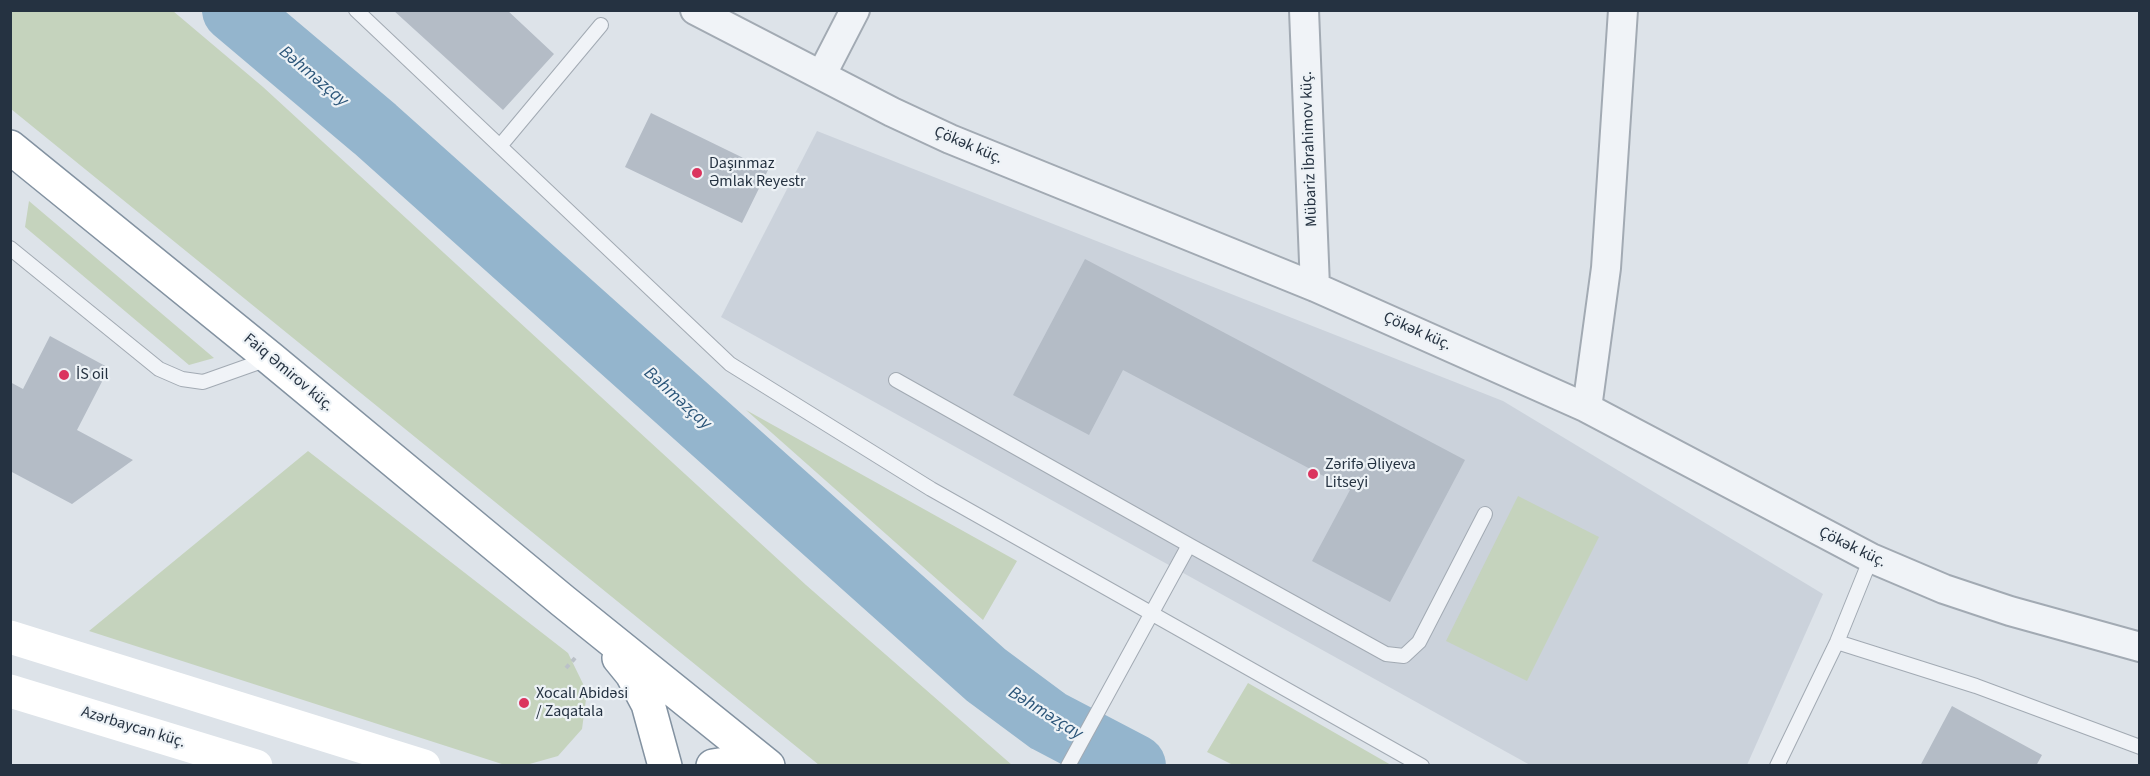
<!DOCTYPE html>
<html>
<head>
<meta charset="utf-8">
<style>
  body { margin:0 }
  #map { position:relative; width:2150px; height:776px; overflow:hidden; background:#dde3e9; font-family:"Source Sans 3",sans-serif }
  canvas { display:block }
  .frame { position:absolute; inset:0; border:12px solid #253241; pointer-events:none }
</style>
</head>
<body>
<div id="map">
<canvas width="2150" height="776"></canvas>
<div class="frame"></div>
</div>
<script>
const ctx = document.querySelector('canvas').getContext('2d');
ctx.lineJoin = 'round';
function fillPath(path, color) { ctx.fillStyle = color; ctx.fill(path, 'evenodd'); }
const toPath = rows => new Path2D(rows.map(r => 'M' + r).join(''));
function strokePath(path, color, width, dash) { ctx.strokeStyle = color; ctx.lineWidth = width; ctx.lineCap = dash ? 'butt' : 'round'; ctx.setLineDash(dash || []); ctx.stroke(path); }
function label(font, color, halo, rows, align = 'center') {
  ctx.font = font + ' "Source Sans 3",sans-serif'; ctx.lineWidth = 4.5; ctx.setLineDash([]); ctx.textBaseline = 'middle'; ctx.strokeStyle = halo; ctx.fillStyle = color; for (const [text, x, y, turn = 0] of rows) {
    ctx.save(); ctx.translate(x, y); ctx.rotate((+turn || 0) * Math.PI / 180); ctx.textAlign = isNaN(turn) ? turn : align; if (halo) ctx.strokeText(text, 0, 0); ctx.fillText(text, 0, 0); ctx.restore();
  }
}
fillPath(toPath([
  [817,131,1503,401,1823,594,1747,765,1530,765,721,317]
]), '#cbd2db');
fillPath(toPath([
  [10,11,173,11,263,87,806,585,1012,765,819,765,11,109],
  [29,201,214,358,189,365,25,227],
  [746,410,1017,561,983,620],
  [308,451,568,653,587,692,582,729,558,756,526,765,505,765,89,631],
  [1518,496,1599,537,1527,681,1446,641],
  [1248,683,1391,765,1233,765,1207,752]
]), '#c5d3bd');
strokePath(toPath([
  [234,10,375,129,986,675,1048,721,1134,766]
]), '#94b5cd', 64);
fillPath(toPath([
  [393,10,507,10,554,54,503,110],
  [651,113,768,170,742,223,625,167],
  [1085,259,1465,460,1390,602,1312,561,1350,490,1123,370,1089,435,1013,395],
  [50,336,109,368,77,430,133,460,72,504,10,471,10,382,23,389],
  [1952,706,2042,755,2036,766,1920,766]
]), '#b4bcc6');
const service = toPath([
  [356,10,730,364,931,489,1422,766],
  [500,146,601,25],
  [10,248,159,369,182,379,203,382,268,359],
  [896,380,1189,545],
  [1837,642,1976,686,2140,747],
  [1068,766,1189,545,1386,654,1404,656,1419,642,1485,514],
  [1777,766,1837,642,1871,558]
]);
const minor = toPath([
  [695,10,892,112,950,139,1315,287,1587,408,1871,558,1944,589,2010,611,2140,647],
  [1304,10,1315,287],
  [822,74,855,10],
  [1587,408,1606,268,1623,10]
]);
const trunk = toPath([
  [10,147,270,358,563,601,768,766],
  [619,658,632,674,648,704,665,766],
  [713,766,744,761,762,766]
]);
strokePath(service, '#a2aab3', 16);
strokePath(minor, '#a2aab3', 32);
strokePath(trunk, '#8392a1', 36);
strokePath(toPath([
  [566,668,576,657]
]), '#bbc1c8', 4, [4.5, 4.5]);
strokePath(service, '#f0f3f7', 14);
strokePath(minor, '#f0f3f7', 28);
strokePath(toPath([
  [10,637,424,766],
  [10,691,256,766]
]), '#fff', 33);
strokePath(trunk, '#fff', 33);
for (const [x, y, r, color] of [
  [697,173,6,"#db345e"],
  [64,375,6,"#db345e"],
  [1313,474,6,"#db345e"],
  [524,703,6,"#db345e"]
]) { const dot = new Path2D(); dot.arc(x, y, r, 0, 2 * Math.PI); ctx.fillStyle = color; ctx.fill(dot); strokePath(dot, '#edf2f6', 2); }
label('16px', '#253241', '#edf2f6', [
  ["Çökək küç.",968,146,23],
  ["Mübariz İbrahimov küç.",1310,149,-92],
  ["Çökək küç.",1417,332,24],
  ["Faiq Əmirov küç.",288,373,40],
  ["Çökək küç.",1852,548,26],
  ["Azərbaycan küç.",133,728,17]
]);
label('16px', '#253241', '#edf2f6', [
  ["Daşınmaz",709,164],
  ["Əmlak Reyestr",709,182],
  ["İS oil",76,375],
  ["Zərifə Əliyeva",1325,465],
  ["Litseyi",1325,483],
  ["Xocalı Abidəsi",536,694],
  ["/ Zaqatala",536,712]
], 'left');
label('italic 18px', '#2b5579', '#edf2f6', [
  ["Bəhməzçay",313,77,40],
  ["Bəhməzçay",677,399,42],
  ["Bəhməzçay",1045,714,32]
]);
</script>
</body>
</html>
